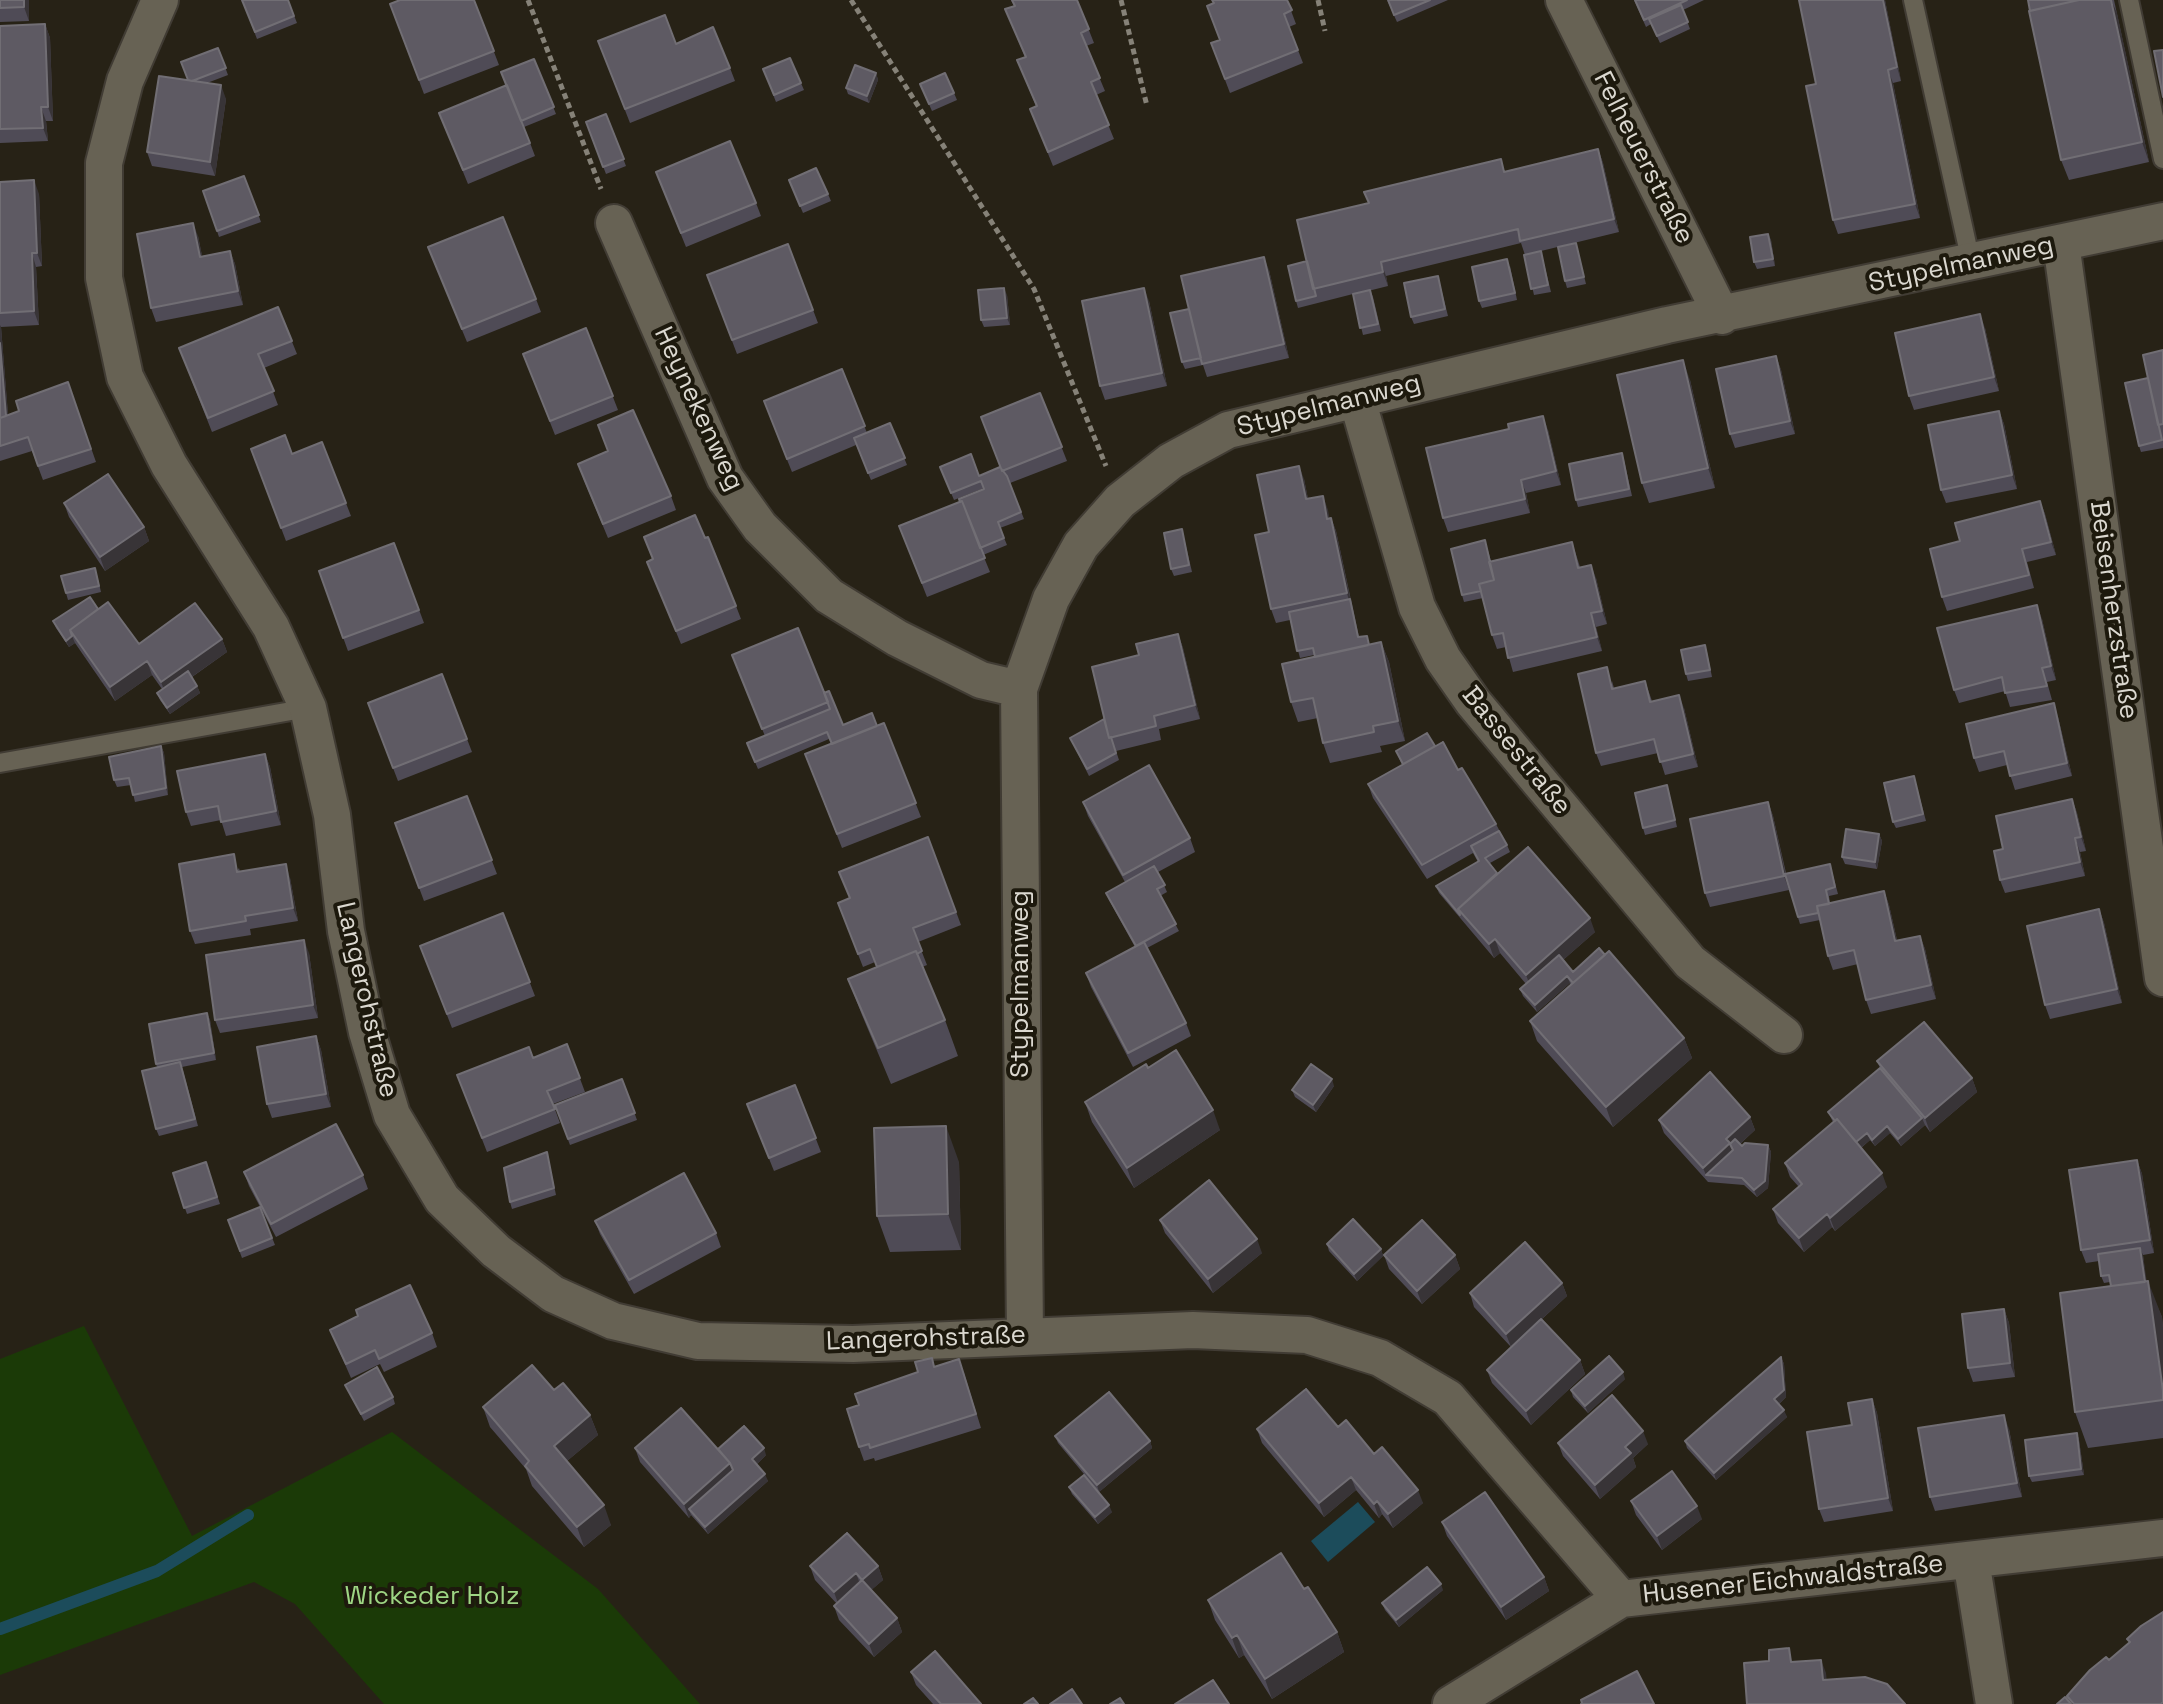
<!DOCTYPE html>
<html>
<head>
<meta charset="utf-8">
<style>
  body { margin:0 }
  canvas { display:block; background:#272216 }
</style>
</head>
<body>
<canvas width="2163" height="1704"></canvas>
<script>
const ctx = document.querySelector('canvas').getContext('2d');
ctx.lineJoin = 'round';
function fillPath(path, color) { ctx.fillStyle = color; ctx.fill(path, 'evenodd'); }
const toPath = rows => new Path2D(rows.map(r => 'M' + r).join(''));
function strokePath(path, color, width, dash) { ctx.strokeStyle = color; ctx.lineWidth = width; ctx.lineCap = dash ? 'butt' : 'round'; ctx.setLineDash(dash || []); ctx.stroke(path); }
function label(font, color, halo, rows, align = 'center') {
  ctx.font = font + ' "Space Grotesk",sans-serif'; ctx.lineWidth = 8; ctx.setLineDash([]); ctx.textBaseline = 'middle'; ctx.strokeStyle = halo; ctx.fillStyle = color; for (const [text, x, y, turn = 0] of rows) {
    ctx.save(); ctx.translate(x, y); ctx.rotate((+turn || 0) * Math.PI / 180); ctx.textAlign = isNaN(turn) ? turn : align; if (halo) ctx.strokeText(text, 0, 0); ctx.fillText(text, 0, 0); ctx.restore();
  }
}
fillPath(toPath([
  [84,1326,192,1536,392,1432,598,1589,700,1704,384,1704,295,1604,254,1582,0,1675,0,1359]
]), '#1b3a07');
fillPath(toPath([
  [1358,1502,1375,1522,1328,1562,1311,1541]
]), '#1c4c5b');
strokePath(toPath([
  [0,1629,157,1571,248,1515]
]), '#1c4c5b', 12);
const service = toPath([
  [1913,0,1971,262],
  [2129,0,2163,159],
  [0,763,308,708]
]);
const minor = toPath([
  [160,0,125,81,104,163,104,278,125,377,169,465,271,627,308,708,332,815,346,931,367,1032,392,1115,442,1199,496,1251,553,1294,613,1321,698,1341,853,1344,1193,1330,1307,1335,1380,1358,1448,1398,1621,1599],
  [1564,0,1722,316],
  [614,223,725,478,760,527,829,596,897,638,981,680,1019,689],
  [2061,243,2163,978],
  [1357,399,1417,607,1443,659,1473,702,1690,962,1784,1035],
  [1025,1335,1019,689,1051,599,1081,545,1120,501,1171,461,1228,430,1667,325,2163,221],
  [1971,1560,1994,1704],
  [1451,1704,1621,1599,2163,1538]
]);
strokePath(service, '#413c34', 22);
strokePath(minor, '#413c34', 40);
strokePath(toPath([
  [528,0,601,189],
  [851,0,1034,289,1106,466],
  [1121,0,1147,106],
  [1318,0,1325,31]
]), '#868278', 5, [6, 4]);
strokePath(service, '#676254', 18);
strokePath(minor, '#676254', 36);
fillPath(toPath([
  [0,0,36,0,29,0,29,21,0,22],
  [242,0,288,0,297,23,257,39],
  [474,0,499,65,424,94,390,4],
  [1011,0,1077,0,1094,43,1086,46,1105,91,1096,95,1114,139,1053,166,1030,109,1036,106,1017,60,1025,57,1005,9,1014,6],
  [1287,0,1296,24,1289,27,1303,63,1230,93,1211,43,1220,40,1213,4],
  [1387,0,1448,0,1397,22],
  [1634,0,1704,0,1683,10,1690,29,1660,43,1651,24,1646,27],
  [1799,0,1885,0,1901,81,1893,83,1920,218,1838,234,1833,220,1816,84],
  [2028,0,2114,0,2149,162,2069,180,2061,160],
  [45,24,50,38,53,121,46,121,48,141,0,143,0,26],
  [598,41,676,44,730,68,735,81,630,123],
  [218,48,228,75,207,83,226,99,215,176,152,166,147,152,188,80],
  [790,58,804,90,776,102,763,69],
  [534,59,556,114,524,127,535,156,468,184,439,113,506,86],
  [876,73,878,80,869,103,848,94,846,88],
  [920,84,954,93,957,100,932,111],
  [606,114,626,166,606,174,586,122],
  [1598,149,1603,163,1619,232,1541,251,1551,292,1534,295,1525,255,1521,243,1386,276,1388,286,1368,291,1370,290,1373,297,1381,331,1363,335,1353,294,1298,308,1296,301,1307,261,1506,171],
  [244,176,261,222,219,237,217,231],
  [789,180,828,194,831,201,803,213],
  [0,182,39,194,42,266,36,267,39,325,1,327,8,415,19,411,68,382,96,462,43,480,32,451,0,461],
  [661,185,756,203,761,216,686,247],
  [1768,234,1771,240,1775,266,1757,269,1754,262],
  [198,236,202,256,230,251,235,264,243,305,156,322,151,308],
  [1576,243,1586,284,1567,288,1565,281],
  [788,244,818,323,737,354,707,275],
  [433,260,536,299,541,312,467,342],
  [1510,266,1517,300,1482,308,1479,301],
  [1269,270,1289,358,1207,377,1203,365,1185,369,1182,362,1189,309],
  [1438,276,1448,316,1414,324,1411,317],
  [1007,295,1010,325,984,327,981,320],
  [1149,301,1167,386,1105,400,1100,386],
  [278,307,297,354,264,368,278,405,212,432,184,361],
  [586,328,618,410,555,435,523,354],
  [1985,328,1999,391,1914,410,1909,396],
  [2163,350,2163,448,2141,452,2139,446,2148,378],
  [1776,356,1781,370,1795,434,1735,448,1730,434],
  [842,369,867,433,890,423,907,465,871,480,856,445,792,472,769,415],
  [1690,380,1715,488,1649,503,1642,483],
  [1040,393,1067,461,1010,483,1024,519,1000,528,1007,545,983,555,990,572,927,597,904,539,960,502,984,488,954,500,940,467,979,476,1000,467],
  [1999,411,2004,424,2017,489,1946,503,1941,490],
  [598,425,671,496,676,510,608,538,583,478,608,451],
  [1548,430,1561,485,1526,493,1530,513,1448,532,1443,518],
  [322,442,351,516,286,541,251,449,292,454],
  [1624,460,1632,496,1578,507,1576,500],
  [1304,479,1308,499,1323,496,1329,518,1331,518,1336,531,1359,637,1370,645,1381,642,1389,662,1405,741,1380,746,1382,752,1330,763,1323,743,1318,718,1298,722,1291,702,1315,657,1314,655,1300,658,1290,620,1276,623,1271,609,1269,532],
  [2040,501,2045,514,2056,555,2027,562,2034,588,1947,611,1942,597,1960,541],
  [64,503,144,527,149,541,105,571,69,517],
  [1182,529,1192,572,1174,576,1171,569],
  [644,537,705,538,736,606,741,619,681,644,647,562,653,559],
  [1485,540,1491,561,1572,542,1580,567,1596,578,1607,624,1596,627,1602,651,1513,672,1506,647,1497,649,1492,635,1483,598,1464,602,1462,595],
  [394,543,424,623,348,651,319,571],
  [97,575,101,592,68,600,66,593],
  [98,609,139,644,222,639,227,652,192,677,197,686,200,693,170,714,160,700,157,693,162,689,152,675,115,701,75,643,69,647,56,628,53,621],
  [2042,619,2056,680,2047,682,2052,700,2010,707,2005,691,1959,703,1954,690],
  [1178,634,1183,648,1200,719,1159,729,1161,740,1116,751,1119,760,1089,776,1070,738,1104,719,1139,655],
  [1707,652,1712,677,1688,681,1686,674],
  [737,669,824,693,843,725,877,726,884,723,921,817,842,848,805,754,831,744,829,739,758,769,747,743,765,736],
  [442,674,472,752,398,781,368,703],
  [1612,681,1614,688,1645,681,1652,701,1684,708,1698,767,1665,775,1658,753,1601,766,1596,753],
  [2058,717,2072,776,2015,790,2007,765,1979,772,1974,758],
  [161,746,164,753,168,795,135,802,131,785,117,787,114,780],
  [1435,746,1458,770,1496,824,1507,845,1510,852,1490,863,1497,873,1595,932,1563,960,1573,972,1684,1038,1692,1058,1613,1127,1537,1041,1530,1021,1571,985,1570,983,1537,1012,1523,996,1520,989,1526,984,1500,953,1494,958,1439,893,1436,886,1478,862,1473,853,1427,879,1373,798,1368,784,1402,765,1396,751],
  [265,754,270,767,281,825,226,836,221,820,191,826,186,812],
  [1914,776,1926,821,1896,828,1893,822],
  [1669,792,1677,827,1645,835,1643,828],
  [467,796,497,874,424,901,395,823],
  [2072,799,2077,813,2086,851,2080,852,2085,876,2005,893,2000,880,2003,849],
  [1083,802,1190,838,1195,852,1158,872,1167,892,1160,896,1179,931,1147,948,1186,1023,1191,1036,1133,1067,1091,987,1086,973,1135,947,1109,900,1106,893,1125,882,1088,816],
  [1768,802,1773,816,1786,873,1830,864,1838,894,1829,896,1830,903,1884,891,1889,905,1897,940,1920,936,1925,949,1936,999,1871,1014,1866,1000,1858,964,1833,970,1828,956,1820,920,1800,924,1788,885,1789,890,1710,907,1705,893],
  [1879,834,1882,841,1877,869,1845,864,1842,857],
  [928,837,961,925,918,942,927,965,922,967,945,1020,958,1056,891,1084,862,1015,848,979,876,967,875,962,863,967,843,916,849,898],
  [239,868,240,872,290,878,298,921,250,929,251,935,195,944,190,931],
  [2099,909,2104,923,2122,1003,2050,1019,2045,1005],
  [503,913,535,996,452,1028,420,946],
  [309,953,318,1018,220,1033,215,1020],
  [207,1013,210,1020,216,1060,182,1067,198,1126,159,1136,156,1129,157,1067,156,1064],
  [316,1036,321,1050,331,1107,272,1118,267,1104],
  [567,1044,585,1092,553,1104,560,1123,487,1152,457,1075,533,1058],
  [1877,1061,1972,1078,1977,1092,1930,1132,1925,1125,1901,1146,1890,1133,1875,1146,1870,1140,1861,1148,1887,1187,1835,1231,1832,1227,1804,1252,1778,1223,1773,1209,1799,1187,1790,1177,1785,1163,1833,1122,1828,1112,1880,1068],
  [1148,1068,1220,1130,1134,1188,1092,1122,1085,1102],
  [622,1079,637,1120,570,1145,555,1105],
  [795,1085,821,1152,774,1171,747,1104],
  [1334,1086,1316,1112,1295,1097,1292,1090],
  [1750,1117,1755,1130,1740,1144,1742,1146,1768,1145,1771,1152,1768,1188,1757,1197,1744,1185,1708,1182,1664,1133,1659,1120],
  [547,1152,556,1195,512,1209,510,1202],
  [2137,1160,2142,1174,2154,1253,2143,1255,2146,1281,2162,1317,2163,1328,2163,1438,2088,1448,2075,1412,2111,1286,2110,1282,2104,1283,2101,1276,2099,1261,2086,1263,2081,1250],
  [206,1162,220,1204,187,1214,173,1173],
  [959,1162,961,1250,890,1252,877,1216],
  [244,1172,363,1175,368,1189,276,1237,249,1186],
  [260,1207,275,1245,242,1258,228,1220],
  [1160,1220,1262,1253,1213,1293,1165,1233],
  [595,1221,716,1233,721,1247,634,1294,600,1234],
  [1327,1244,1381,1249,1383,1256,1357,1281,1329,1251],
  [1384,1255,1455,1255,1460,1269,1422,1304,1389,1269],
  [1562,1283,1567,1296,1542,1319,1580,1360,1585,1374,1531,1425,1492,1383,1487,1370,1511,1347,1474,1307,1470,1293],
  [2004,1309,2009,1323,2015,1377,1973,1382,1968,1368],
  [330,1330,432,1333,437,1347,384,1372,380,1364,351,1378],
  [1781,1357,1784,1364,1786,1397,1779,1404,1787,1417,1716,1480,1687,1448,1685,1441],
  [932,1358,935,1367,964,1373,981,1428,875,1461,874,1458,864,1461,859,1447,859,1405,918,1372],
  [1625,1379,1588,1413,1573,1397,1571,1390],
  [345,1385,393,1397,395,1404,364,1421],
  [554,1390,590,1415,598,1435,567,1461,611,1525,584,1547,532,1486,526,1469,490,1427,483,1407],
  [1872,1399,1877,1413,1893,1511,1824,1522,1819,1509,1852,1425],
  [1338,1427,1374,1454,1423,1503,1393,1528,1382,1514,1379,1518,1356,1490,1324,1517,1262,1443,1257,1429],
  [2009,1429,2022,1497,1935,1511,1930,1497],
  [2077,1433,2079,1440,2084,1475,2032,1482,2029,1476],
  [1055,1436,1150,1441,1152,1448,1099,1492,1058,1443],
  [1558,1443,1648,1444,1633,1458,1636,1467,1600,1499,1563,1456],
  [635,1448,718,1449,766,1455,757,1464,768,1481,708,1534,691,1515,689,1518,640,1462],
  [1069,1487,1112,1512,1098,1524,1072,1494],
  [1631,1501,1702,1519,1662,1550,1636,1515],
  [1442,1522,1544,1577,1549,1591,1506,1620,1447,1536],
  [810,1566,878,1566,883,1580,871,1590,897,1618,902,1632,874,1657,839,1620,834,1606,837,1604,815,1580],
  [1304,1589,1337,1632,1344,1652,1272,1699,1244,1655,1239,1658,1215,1620,1208,1600],
  [1443,1590,1399,1627,1385,1610,1382,1603],
  [911,1672,981,1704,933,1704,916,1685]
]), '#4f4b56');
fillPath(toPath([
  [24,0,29,0,29,21,24,7],
  [1883,0,1885,0,1901,81,1897,67],
  [2111,0,2117,13,2149,162,2142,142],
  [45,24,50,38,53,121,48,107],
  [1888,70,1893,83,1920,218,1915,204],
  [876,73,878,80,869,103,867,96],
  [221,85,226,99,215,176,210,162],
  [41,107,46,121,48,141,43,128],
  [1598,149,1603,163,1619,232,1614,219],
  [34,180,39,194,42,266,37,253],
  [193,223,198,236,205,270,200,257],
  [1768,234,1771,240,1775,266,1773,259],
  [230,251,235,264,243,305,238,291],
  [32,253,36,267,39,325,34,311],
  [1264,257,1269,270,1289,358,1284,344],
  [1381,262,1386,276,1388,286,1383,272],
  [1004,288,1007,295,1010,325,1007,318],
  [1144,288,1149,301,1167,386,1162,373],
  [1980,314,1985,328,1999,391,1994,377],
  [0,325,1,327,9,426,6,419,0,343],
  [1776,356,1781,370,1795,434,1790,421],
  [1683,360,1690,380,1715,488,1708,468],
  [1999,411,2004,424,2017,489,2012,475],
  [1543,416,1548,430,1561,485,1556,471],
  [1299,466,1304,479,1311,513,1306,499],
  [1521,480,1526,493,1530,513,1525,499],
  [1323,496,1328,510,1332,532,1327,519],
  [2040,501,2045,514,2056,555,2051,542],
  [1331,518,1336,531,1360,644,1347,593],
  [144,527,149,541,105,571,100,557],
  [1591,565,1596,578,1607,624,1602,611],
  [2037,605,2042,619,2056,680,2051,666],
  [1591,613,1596,627,1602,651,1597,637],
  [1178,634,1183,648,1200,719,1195,705],
  [72,636,75,643,69,647,66,641],
  [222,639,227,652,166,695,161,682],
  [1381,642,1389,662,1405,741,1398,721],
  [147,661,152,675,115,701,110,687],
  [197,686,200,693,170,714,167,708],
  [1679,695,1684,708,1698,767,1693,754],
  [2054,703,2058,717,2072,776,2067,763],
  [161,746,164,753,168,795,166,788],
  [265,754,270,767,281,825,276,811],
  [2072,799,2077,813,2086,851,2081,837],
  [1768,802,1773,816,1789,890,1784,876],
  [1879,834,1882,841,1877,869,1875,862],
  [2075,838,2080,852,2085,876,2080,862],
  [286,864,290,878,298,921,293,908],
  [1884,891,1889,905,1900,954,1895,941],
  [2099,909,2104,923,2122,1003,2117,989],
  [1590,918,1595,932,1531,988,1526,975],
  [1920,936,1925,949,1936,999,1931,985],
  [1495,939,1500,953,1494,958,1489,944],
  [304,940,309,953,318,1018,313,1005],
  [1567,976,1570,983,1537,1012,1535,1005],
  [207,1013,210,1020,216,1060,214,1053],
  [316,1036,321,1050,331,1107,326,1094],
  [1684,1038,1692,1058,1613,1127,1606,1107],
  [1972,1078,1977,1092,1930,1132,1925,1118],
  [1332,1079,1334,1086,1316,1112,1313,1105],
  [1213,1110,1220,1130,1134,1188,1127,1168],
  [1750,1117,1755,1130,1706,1175,1703,1168,1726,1139],
  [1922,1118,1925,1125,1901,1146,1898,1139],
  [946,1126,959,1162,961,1250,948,1214],
  [1887,1126,1890,1133,1875,1146,1872,1140],
  [1867,1133,1870,1140,1857,1151,1854,1144],
  [1768,1145,1771,1152,1768,1188,1757,1197,1754,1190],
  [2137,1160,2142,1174,2154,1253,2150,1240],
  [1882,1173,1887,1187,1835,1231,1830,1218],
  [1827,1214,1832,1227,1804,1252,1799,1238],
  [1257,1239,1262,1253,1213,1293,1208,1279],
  [2140,1248,2143,1255,2149,1297,2146,1290],
  [1381,1249,1383,1256,1357,1281,1354,1274],
  [1455,1255,1460,1269,1422,1304,1417,1291],
  [2148,1281,2162,1317,2163,1328,2163,1391],
  [1562,1283,1567,1296,1511,1347,1506,1334],
  [2004,1309,2009,1323,2015,1377,2010,1363],
  [1781,1357,1784,1364,1786,1397,1776,1406,1774,1399],
  [1580,1360,1585,1374,1531,1425,1526,1411],
  [1623,1372,1625,1379,1588,1413,1585,1406],
  [1872,1399,1877,1413,1893,1511,1888,1498],
  [1784,1410,1787,1417,1716,1480,1714,1473],
  [590,1415,598,1435,561,1466,554,1446],
  [2004,1415,2009,1429,2022,1497,2017,1483],
  [1643,1431,1648,1444,1633,1458,1636,1467,1600,1499,1595,1485,1625,1447],
  [2077,1433,2079,1440,2084,1475,2081,1469],
  [1150,1441,1152,1448,1099,1492,1097,1485],
  [764,1448,766,1455,755,1466,752,1459],
  [730,1463,735,1477,689,1509,691,1515,689,1518,684,1504],
  [765,1474,768,1481,708,1534,705,1527],
  [1351,1477,1356,1490,1324,1517,1319,1503],
  [1418,1490,1423,1503,1393,1528,1388,1514],
  [1377,1501,1382,1514,1379,1518,1374,1504],
  [604,1505,611,1525,584,1547,577,1527],
  [1109,1505,1112,1512,1098,1524,1095,1517],
  [1697,1506,1702,1519,1662,1550,1657,1536],
  [878,1566,883,1580,867,1594,862,1580],
  [856,1573,861,1587,839,1606,834,1592],
  [1544,1577,1549,1591,1506,1620,1501,1607],
  [1441,1584,1443,1590,1399,1627,1396,1620],
  [897,1618,902,1632,874,1657,869,1644],
  [1337,1632,1344,1652,1272,1699,1265,1679],
  [1237,1635,1244,1655,1239,1658,1232,1638],
  [1821,1660,1826,1673,1828,1694,1823,1680]
]), '#383437');
const building = toPath([
  [0,0,24,0,24,7,0,8,0,0],
  [242,0,288,0,294,16,255,32,242,0],
  [400,0,474,0,494,51,419,80,390,4,400,0],
  [1012,0,1077,0,1089,29,1081,33,1100,78,1091,82,1109,125,1048,152,1030,109,1037,106,1017,60,1026,57,1005,9,1015,6,1012,0],
  [1212,0,1287,0,1292,10,1284,14,1298,50,1225,79,1211,43,1220,40,1207,6,1214,3,1212,0],
  [1388,0,1430,0,1394,15,1388,0],
  [1635,0,1687,0,1644,20,1635,0],
  [1799,0,1883,0,1897,67,1888,70,1915,204,1833,220,1806,86,1816,84,1799,0],
  [2028,0,2079,0,2030,11,2028,0],
  [2079,0,2111,0,2142,142,2061,160,2029,11,2079,0],
  [1681,5,1688,22,1657,36,1649,19,1681,5],
  [665,15,676,44,713,27,730,68,625,109,598,41,665,15],
  [45,24,48,107,41,107,43,128,0,129,0,26,45,24],
  [218,48,226,68,192,81,188,80,181,62,218,48],
  [2163,50,2163,97,2154,51,2163,50],
  [790,58,801,83,774,95,763,69,790,58],
  [534,59,554,107,521,121,501,72,534,59],
  [855,65,876,73,867,96,846,88,855,65],
  [945,73,954,93,929,104,920,84,945,73],
  [159,76,221,85,210,162,147,152,159,76],
  [507,85,530,143,463,170,439,113,507,85],
  [606,114,624,159,603,167,586,122,606,114],
  [730,141,756,203,681,233,656,172,730,141],
  [1598,149,1614,219,1520,241,1518,229,1381,262,1383,272,1313,289,1297,220,1369,203,1364,192,1501,159,1504,172,1598,149],
  [816,168,828,194,800,206,789,180,816,168],
  [244,176,259,215,217,231,203,191,244,176],
  [34,180,37,253,32,253,34,311,0,313,0,182,34,180],
  [503,217,536,299,462,329,428,247,503,217],
  [193,223,200,257,230,251,238,291,151,308,137,234,193,223],
  [1768,234,1773,259,1754,262,1750,237,1768,234],
  [1576,243,1584,277,1565,281,1558,247,1576,243],
  [788,244,813,310,732,340,707,275,788,244],
  [1541,251,1548,285,1531,289,1524,255,1541,251],
  [1264,257,1284,344,1202,364,1181,276,1264,257],
  [1507,259,1515,293,1479,301,1472,267,1507,259],
  [1307,261,1316,296,1296,301,1288,266,1307,261],
  [1438,276,1445,309,1411,317,1404,283,1438,276],
  [1004,288,1007,318,981,320,978,290,1004,288],
  [1144,288,1162,373,1100,386,1082,301,1144,288],
  [1370,290,1378,324,1360,328,1353,294,1370,290],
  [278,307,292,341,258,354,274,391,208,418,179,348,278,307],
  [1189,309,1201,358,1182,362,1170,313,1189,309],
  [1980,314,1994,377,1909,396,1895,333,1980,314],
  [586,328,613,396,550,421,523,354,586,328],
  [0,343,6,416,0,418,0,343],
  [2163,350,2163,424,2158,425,2143,355,2163,350],
  [1776,356,1790,421,1730,434,1716,369,1776,356],
  [1683,360,1708,468,1642,483,1617,375,1683,360],
  [842,369,865,426,787,459,764,401,842,369],
  [2148,378,2162,440,2139,446,2125,383,2148,378],
  [68,382,91,449,38,466,28,437,0,446,0,418,19,411,16,401,68,382],
  [1040,393,1062,447,1002,471,981,417,1040,393],
  [633,410,671,496,603,524,578,464,608,451,598,425,633,410],
  [1999,411,2012,475,1941,490,1928,425,1999,411],
  [1543,416,1556,471,1521,480,1525,499,1443,518,1426,448,1509,429,1508,424,1543,416],
  [890,423,905,458,868,473,854,438,890,423],
  [285,435,292,454,322,442,346,503,281,528,251,449,285,435],
  [1622,453,1629,489,1576,500,1569,464,1622,453],
  [971,454,979,476,1000,467,1007,476,1021,512,998,522,1004,538,980,548,962,501,960,502,959,499,984,489,981,481,951,493,940,467,971,454],
  [1299,466,1306,499,1323,496,1327,519,1331,518,1347,593,1271,609,1255,535,1269,532,1257,475,1299,466],
  [108,474,144,527,100,557,64,503,108,474],
  [962,501,985,558,922,583,899,526,962,501],
  [2040,501,2051,542,2022,549,2029,575,1942,597,1930,549,1960,541,1955,523,2040,501],
  [695,515,705,538,708,537,736,606,676,631,647,562,653,559,644,537,695,515],
  [1182,529,1189,565,1171,569,1164,533,1182,529],
  [1485,540,1494,580,1479,584,1481,591,1462,595,1451,549,1485,540],
  [1572,542,1578,568,1591,565,1602,611,1591,613,1597,637,1508,658,1503,633,1492,635,1479,584,1494,580,1489,562,1572,542],
  [394,543,419,610,343,638,319,571,394,543],
  [95,568,99,586,66,593,61,576,95,568],
  [90,597,98,609,70,630,72,636,66,641,53,621,90,597],
  [1350,599,1358,637,1367,636,1369,645,1315,657,1313,648,1297,651,1289,612,1350,599],
  [108,602,139,644,195,603,222,639,161,682,147,661,110,687,70,630,108,602],
  [2037,605,2051,666,2042,668,2047,686,2005,693,2002,677,1954,690,1937,628,2037,605],
  [798,628,828,702,762,729,732,655,798,628],
  [1178,634,1195,705,1154,716,1156,726,1109,738,1092,667,1139,655,1136,644,1178,634],
  [1381,642,1398,721,1373,726,1374,732,1323,743,1313,698,1291,702,1282,664,1381,642],
  [1705,645,1710,670,1686,674,1681,650,1705,645],
  [1607,667,1612,689,1645,681,1650,702,1679,695,1693,754,1660,762,1654,739,1596,753,1578,674,1607,667],
  [188,671,197,686,167,708,157,693,188,671],
  [442,674,467,739,393,768,368,703,442,674],
  [829,691,843,725,872,713,877,726,832,744,827,732,755,762,747,743,830,709,824,693,829,691],
  [2054,703,2067,763,2010,776,2004,751,1974,758,1966,724,2054,703],
  [1104,719,1109,738,1111,737,1116,753,1087,769,1070,738,1104,719],
  [884,723,916,803,837,834,805,754,884,723],
  [1427,733,1435,746,1403,764,1396,751,1427,733],
  [1443,742,1458,770,1462,768,1496,824,1422,865,1368,784,1443,742],
  [161,746,166,788,133,795,129,778,114,780,109,757,161,746],
  [265,754,276,811,221,822,218,806,186,812,177,771,265,754],
  [1149,765,1190,838,1123,875,1083,802,1149,765],
  [1914,776,1923,814,1893,822,1884,783,1914,776],
  [1667,785,1675,820,1643,828,1635,793,1667,785],
  [467,796,492,860,419,888,395,823,467,796],
  [2072,799,2081,837,2075,838,2080,862,2000,880,1994,851,2003,849,1996,816,2072,799],
  [1768,802,1784,876,1705,893,1690,819,1768,802],
  [1846,829,1879,834,1875,862,1842,857,1846,829],
  [1499,831,1507,845,1485,858,1497,873,1458,909,1460,915,1436,886,1479,861,1471,846,1499,831],
  [928,837,956,912,913,928,922,951,917,954,916,951,877,967,870,949,858,954,838,903,850,898,839,872,928,837],
  [1528,847,1590,918,1526,975,1495,939,1489,944,1458,909,1528,847],
  [234,854,237,872,286,864,293,908,245,916,246,921,190,931,179,864,234,854],
  [1830,864,1835,887,1826,890,1829,904,1817,906,1818,913,1798,917,1785,874,1830,864],
  [1154,866,1165,885,1157,889,1176,924,1136,946,1106,893,1154,866],
  [1884,891,1895,941,1920,936,1931,985,1866,1000,1854,950,1828,956,1817,906,1884,891],
  [2099,909,2117,989,2045,1005,2027,926,2099,909],
  [503,913,530,982,447,1014,420,946,503,913],
  [304,940,313,1005,215,1020,206,955,304,940],
  [1144,942,1186,1023,1128,1053,1086,973,1144,942],
  [1599,948,1605,955,1573,983,1567,976,1535,1005,1520,989,1559,955,1573,972,1599,948],
  [916,951,945,1020,878,1048,848,979,916,951],
  [1609,951,1684,1038,1606,1107,1530,1021,1609,951],
  [207,1013,214,1053,156,1064,149,1024,207,1013],
  [1924,1022,1972,1078,1925,1118,1877,1061,1924,1022],
  [316,1036,326,1094,267,1104,257,1047,316,1036],
  [567,1044,580,1078,547,1091,555,1109,482,1138,457,1075,529,1047,533,1058,567,1044],
  [1176,1050,1213,1110,1127,1168,1085,1102,1146,1064,1148,1068,1176,1050],
  [180,1062,195,1119,156,1129,142,1071,180,1062],
  [1311,1064,1332,1079,1313,1105,1292,1090,1311,1064],
  [1880,1068,1922,1118,1898,1139,1887,1126,1872,1140,1867,1133,1856,1142,1837,1119,1835,1121,1828,1112,1880,1068],
  [1710,1072,1750,1117,1726,1139,1730,1143,1703,1168,1659,1120,1710,1072],
  [622,1079,635,1113,568,1139,555,1105,622,1079],
  [795,1085,816,1138,769,1158,747,1104,795,1085],
  [1837,1119,1882,1173,1830,1218,1827,1214,1799,1238,1773,1209,1802,1184,1785,1163,1837,1119],
  [336,1124,363,1175,271,1224,244,1172,336,1124],
  [946,1126,948,1214,877,1216,874,1128,946,1126],
  [1735,1139,1742,1146,1745,1143,1768,1145,1765,1181,1754,1190,1742,1178,1706,1175,1733,1150,1730,1144,1735,1139],
  [547,1152,554,1188,510,1202,504,1168,547,1152],
  [2137,1160,2150,1240,2081,1250,2069,1170,2137,1160],
  [206,1162,217,1197,184,1208,173,1173,206,1162],
  [684,1173,716,1233,629,1280,595,1221,684,1173],
  [1209,1180,1257,1239,1208,1279,1160,1220,1209,1180],
  [260,1207,272,1238,240,1251,228,1220,260,1207],
  [1353,1219,1381,1249,1354,1274,1327,1244,1353,1219],
  [1422,1220,1455,1255,1417,1291,1384,1255,1422,1220],
  [1525,1242,1562,1283,1506,1334,1470,1293,1525,1242],
  [2140,1248,2145,1282,2111,1286,2109,1275,2101,1276,2098,1254,2140,1248],
  [2148,1281,2163,1391,2163,1400,2075,1412,2060,1293,2148,1281],
  [410,1285,432,1333,379,1359,375,1350,346,1364,330,1330,358,1316,356,1310,410,1285],
  [2004,1309,2010,1363,1968,1368,1962,1314,2004,1309],
  [1541,1319,1580,1360,1526,1411,1487,1370,1541,1319],
  [1609,1356,1623,1372,1585,1406,1571,1390,1609,1356],
  [1781,1357,1784,1390,1774,1399,1784,1410,1714,1473,1685,1441,1781,1357],
  [932,1358,934,1367,959,1359,976,1414,870,1448,869,1444,859,1447,847,1409,859,1405,855,1394,918,1372,915,1362,932,1358],
  [532,1365,554,1390,563,1383,590,1415,554,1446,604,1505,577,1527,525,1466,529,1461,483,1407,532,1365],
  [377,1367,393,1397,361,1414,345,1385,377,1367],
  [1306,1389,1338,1427,1346,1420,1374,1454,1382,1447,1418,1490,1388,1514,1377,1501,1374,1504,1351,1477,1319,1503,1257,1429,1306,1389],
  [1109,1392,1150,1441,1097,1485,1055,1436,1109,1392],
  [1612,1395,1643,1431,1625,1447,1631,1453,1595,1485,1558,1443,1612,1395],
  [1872,1399,1888,1498,1819,1509,1807,1432,1852,1425,1848,1403,1872,1399],
  [681,1408,730,1463,684,1504,635,1448,681,1408],
  [2004,1415,2017,1483,1930,1497,1918,1428,2004,1415],
  [744,1426,764,1448,752,1459,765,1474,705,1527,689,1509,733,1470,730,1463,718,1449,744,1426],
  [2077,1433,2081,1469,2029,1476,2025,1440,2077,1433],
  [1672,1471,1697,1506,1657,1536,1631,1501,1672,1471],
  [1084,1475,1109,1505,1095,1517,1069,1487,1084,1475],
  [1485,1492,1544,1577,1501,1607,1442,1522,1485,1492],
  [847,1533,878,1566,862,1580,897,1618,869,1644,834,1606,862,1580,856,1573,834,1592,810,1566,847,1533],
  [1281,1553,1304,1589,1308,1587,1337,1632,1265,1679,1237,1635,1232,1638,1208,1600,1281,1553],
  [1427,1567,1441,1584,1396,1620,1382,1603,1427,1567],
  [2163,1612,2163,1702,2161,1704,2074,1704,2067,1696,2090,1670,2106,1657,2109,1660,2130,1642,2127,1639,2141,1626,2163,1612],
  [1789,1648,1791,1662,1821,1660,1823,1680,1865,1677,1887,1684,1905,1704,1747,1704,1744,1663,1769,1661,1769,1650,1789,1648],
  [935,1651,981,1704,941,1704,911,1672,935,1651],
  [1637,1671,1654,1704,1581,1704,1582,1703,1581,1700,1637,1671],
  [1213,1680,1229,1704,1175,1704,1213,1680],
  [1072,1689,1082,1704,1050,1704,1072,1689],
  [2065,1697,2071,1704,2057,1704,2065,1697],
  [1033,1698,1038,1704,1024,1704,1033,1698],
  [1120,1698,1124,1704,1110,1704,1120,1698]
]);
fillPath(building, '#5e5a63');
strokePath(building, '#716e74', 2);
label('26px', '#dbd8d0', '#1d190d', [
  ["Felheuerstraße",1643,158,63],
  ["Stypelmanweg",1961,265,-12],
  ["Stypelmanweg",1329,406,-14],
  ["Heynekenweg",698,409,65],
  ["Beisenherzstraße",2113,610,82],
  ["Bassestraße",1516,751,51],
  ["Stypelmanweg",1021,984,-90],
  ["Langerohstraße",366,1000,77],
  ["Langerohstraße",926,1339,-2],
  ["Husener Eichwaldstraße",1793,1580,-6]
]);
label('26px', '#9ed684', '#1d190d', [
  ["Wickeder Holz",432,1597]
]);
</script>
</body>
</html>
